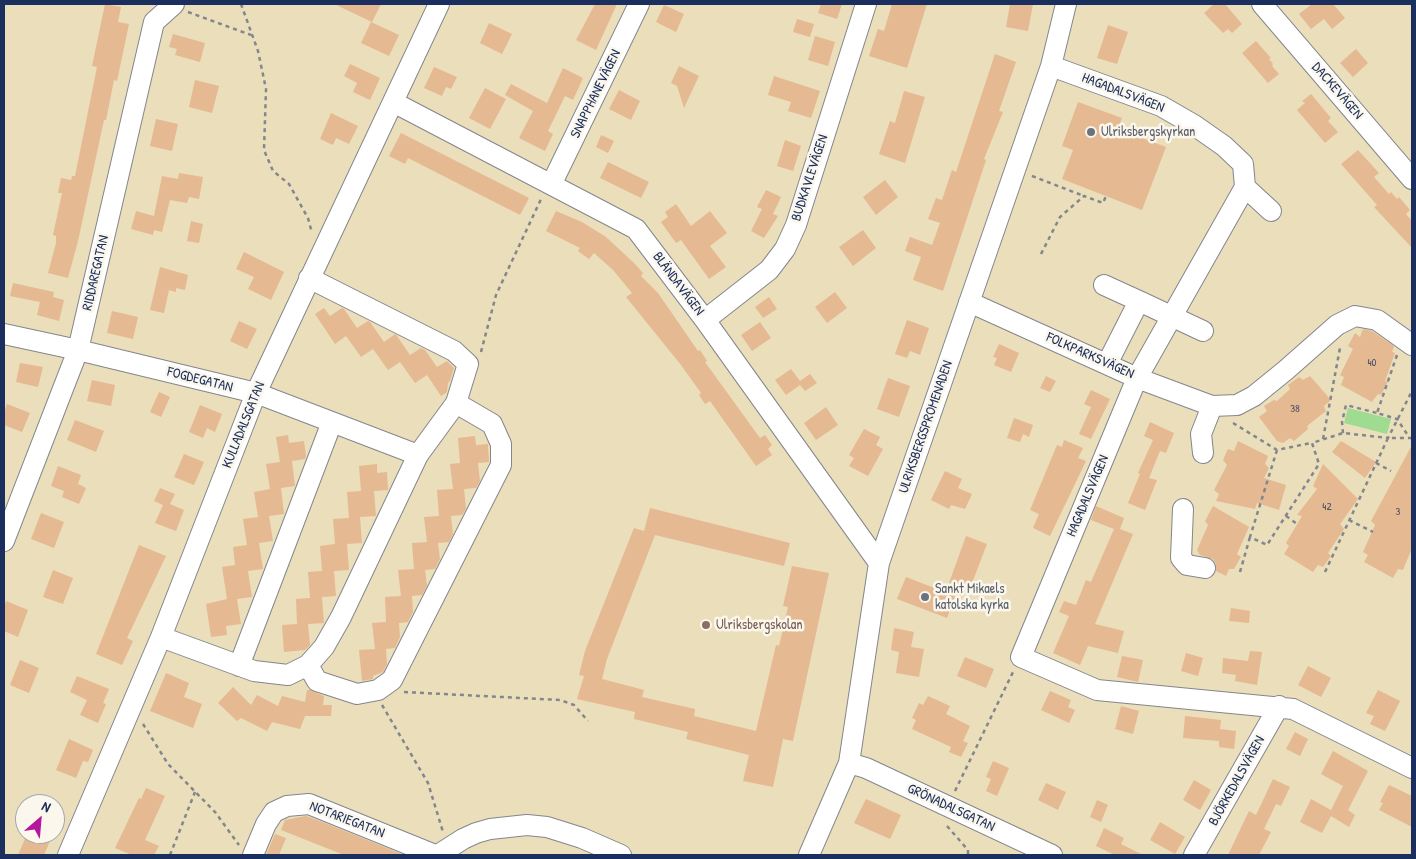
<!DOCTYPE html>
<html>
<head>
<meta charset="utf-8">
<style>
  body { margin:0 }
  #map { position:relative; width:1416px; height:859px; overflow:hidden; background:#ebdebb; font-family:"Patrick Hand",sans-serif }
  canvas { display:block }
  .frame { position:absolute; inset:0; border:5px solid #1b2f5e; pointer-events:none }
  .north { position:absolute; left:15px; top:794px; width:50px; height:50px; box-sizing:border-box; background:#fbf7ec; border:1px solid #a1a7b3; border-radius:50%; rotate:27deg; font-size:14px; font-weight:700; line-height:20px; text-align:center; color:#1b2f5e }
  .north::after { content:''; display:block; margin:auto; width:18px; height:22px; background:#b5179e; clip-path:polygon(50% 0,100% 100%,50% 72%,0 100%) }
</style>
</head>
<body>
<div id="map">
<canvas width="1416" height="859"></canvas>
<div class="frame"></div>
<div class="north">N</div>
</div>
<script>
const ctx = document.querySelector('canvas').getContext('2d');
ctx.lineJoin = 'round';
function fillPath(path, color) { ctx.fillStyle = color; ctx.fill(path, 'evenodd'); }
const toPath = rows => new Path2D(rows.map(r => 'M' + r).join(''));
function strokePath(path, color, width, dash) { ctx.strokeStyle = color; ctx.lineWidth = width; ctx.lineCap = dash ? 'butt' : 'round'; ctx.setLineDash(dash || []); ctx.stroke(path); }
function label(font, color, halo, rows, align = 'center') {
  ctx.font = font + ' "Patrick Hand",sans-serif'; ctx.lineWidth = 5; ctx.setLineDash([]); ctx.textBaseline = 'middle'; ctx.strokeStyle = halo; ctx.fillStyle = color; for (const [text, x, y, turn = 0] of rows) {
    ctx.save(); ctx.translate(x, y); ctx.rotate((+turn || 0) * Math.PI / 180); ctx.textAlign = isNaN(turn) ? turn : align; if (halo) ctx.strokeText(text, 0, 0); ctx.fillText(text, 0, 0); ctx.restore();
  }
}
fillPath(toPath([
  [1348,408,1391,419,1387,434,1344,423]
]), '#9fdb90');
fillPath(toPath([
  [105,4,121,7,118,22,129,24,117,81,114,80,106,120,104,120,78,241,68,278,48,273,56,243,56,236,53,235,62,193,58,193,61,178,71,180,72,176,75,176,97,67,92,66],
  [334,4,381,4,372,22],
  [595,4,617,4,596,50,576,40],
  [821,4,842,4,837,19,818,13],
  [892,4,927,4,907,68,869,56,878,29,884,31],
  [1010,4,1033,4,1028,31,1006,27],
  [1214,4,1225,4,1242,24,1232,33,1228,29,1223,33,1204,13],
  [1312,4,1333,4,1345,18,1332,29,1324,19,1311,29,1299,14],
  [664,5,684,14,676,32,656,22],
  [797,19,814,24,810,37,793,32],
  [371,22,399,35,389,56,361,43],
  [489,23,512,34,502,54,480,43],
  [1108,25,1128,32,1117,64,1097,58],
  [173,34,205,43,200,62,175,55,177,49,169,47],
  [815,36,835,42,828,66,808,60],
  [1256,41,1271,58,1269,59,1273,64,1272,66,1279,74,1268,83,1242,53],
  [1356,49,1368,63,1353,77,1340,63],
  [995,54,1016,62,999,111,1003,112,984,159,986,160,943,291,913,280,921,257,905,251,910,237,932,245,940,223,928,219,936,198,942,200,952,170,956,172],
  [350,64,380,78,370,100,353,92,357,83,344,76],
  [679,66,699,76,684,108,677,86,671,83],
  [434,67,457,77,451,89,446,87,442,96,424,88],
  [563,68,583,78,573,100,565,96,548,131,553,134,545,151,519,138,533,111,505,95,511,84,547,103],
  [774,76,820,91,811,118,788,111,791,102,768,95],
  [195,80,219,86,212,113,189,107],
  [485,88,506,99,490,129,469,118],
  [619,90,640,101,631,120,609,109],
  [904,91,925,97,905,163,879,154,890,121,895,123],
  [1311,94,1331,118,1328,121,1338,132,1325,143,1297,110,1305,103,1302,101],
  [1078,102,1122,118,1118,129,1166,147,1142,210,1062,179,1073,150,1062,146],
  [331,113,358,126,349,144,336,138,333,145,320,139],
  [156,119,178,124,172,151,150,146],
  [401,133,529,198,520,215,408,158,405,164,389,156],
  [601,135,614,141,608,153,596,147],
  [785,140,801,146,793,171,777,166],
  [1358,150,1379,173,1374,177,1389,194,1391,192,1397,199,1399,197,1410,210,1406,214,1412,221,1412,248,1374,207,1377,205,1341,164],
  [608,162,649,182,641,198,600,178],
  [179,173,203,177,199,199,189,197,187,203,170,200,162,232,154,230,153,235,131,229,136,211,154,216,162,176,178,179],
  [885,180,898,197,876,215,863,197],
  [766,190,781,197,773,214,778,216,764,238,751,231,762,209,757,207],
  [676,204,691,226,710,211,727,233,710,246,726,267,709,279,681,240,676,243,661,222,668,217,665,212],
  [556,211,582,222,606,237,635,264,643,273,641,276,658,293,698,351,700,350,707,361,705,362,760,438,765,435,772,445,768,449,772,455,756,466,710,401,705,404,699,395,701,393,681,365,626,297,632,293,613,270,594,253,589,259,578,251,580,248,546,231],
  [191,221,203,224,199,243,187,241],
  [863,230,876,248,853,266,839,247],
  [244,252,284,272,271,300,248,289,254,277,236,269],
  [160,267,188,275,185,290,176,288,176,292,169,290,164,313,150,310],
  [13,283,54,292,53,297,64,300,59,321,37,315,40,302,10,296],
  [835,292,847,308,827,323,815,307],
  [769,297,777,309,763,318,755,307],
  [324,308,330,316,342,308,344,309,357,328,368,321,370,322,384,342,395,334,397,336,410,355,421,348,425,350,437,367,447,361,454,368,450,381,448,383,447,392,441,396,427,375,415,383,400,362,388,370,373,349,361,357,346,336,335,344,315,314],
  [112,311,138,317,133,339,107,333],
  [907,320,929,328,920,355,910,351,907,358,895,354],
  [239,321,257,329,247,349,230,341],
  [760,322,771,338,752,351,741,335],
  [1363,329,1372,331,1394,346,1392,352,1395,353,1385,381,1388,382,1381,395,1378,394,1372,402,1341,385,1344,377,1340,375,1353,349,1348,346,1355,333,1360,337],
  [999,344,1019,353,1011,372,994,365,997,358,993,357],
  [20,363,43,367,38,387,16,382],
  [791,369,800,381,810,374,817,383,805,391,800,385,786,395,775,380],
  [1046,376,1056,381,1050,392,1040,388],
  [1310,376,1331,400,1324,406,1326,411,1307,426,1308,429,1294,441,1290,438,1283,443,1277,441,1259,417,1267,411,1264,406,1274,400,1277,401,1290,389,1288,385,1299,377,1303,380],
  [888,378,910,386,899,417,877,409],
  [92,380,115,385,111,406,87,401],
  [1091,390,1110,399,1091,439,1079,434,1091,407,1084,404],
  [159,392,170,397,161,417,150,412],
  [7,404,30,413,22,432,4,425,4,413],
  [200,405,222,414,215,432,207,428,203,438,189,432],
  [826,407,838,425,816,440,804,423],
  [1014,418,1033,425,1029,437,1023,434,1020,442,1007,438],
  [75,420,104,431,96,452,67,440],
  [1150,422,1174,433,1166,453,1160,451,1149,478,1157,480,1145,510,1128,503,1140,474,1138,473,1153,440,1144,436],
  [864,429,880,437,876,445,883,449,868,476,849,466,854,458,849,455],
  [288,435,289,443,304,441,306,456,305,459,292,461,295,486,281,488,284,514,269,516,273,541,259,543,263,569,248,571,252,597,237,599,241,624,226,626,227,635,211,637,206,604,227,599,222,567,235,565,233,547,247,545,243,519,258,517,254,492,270,489,266,464,280,462,276,437],
  [475,436,476,445,488,444,489,462,478,463,480,481,476,488,464,489,466,509,462,515,451,516,453,534,449,542,438,543,440,559,435,569,425,570,427,586,422,595,412,596,413,612,408,622,399,623,400,637,395,648,386,649,387,664,383,672,373,676,373,679,362,681,359,650,375,649,372,623,386,622,385,597,401,596,398,570,414,569,412,543,427,542,424,517,439,516,437,490,453,489,450,464,460,463,458,438],
  [1064,440,1083,448,1078,458,1086,461,1050,536,1033,528,1039,514,1030,510,1057,445,1062,447],
  [1238,441,1268,456,1265,464,1269,468,1264,478,1286,485,1279,510,1257,503,1255,509,1216,501,1219,494,1214,490,1227,465,1223,460,1228,449,1234,451],
  [1341,441,1376,462,1365,478,1332,452],
  [1412,445,1412,548,1403,570,1398,569,1393,578,1364,562,1368,555,1363,552,1375,525,1371,521],
  [184,454,204,462,194,485,174,477],
  [377,464,377,473,387,472,388,490,374,491,376,516,360,517,362,543,347,544,349,570,334,571,336,596,322,597,324,623,308,624,310,645,305,650,284,652,282,625,297,624,296,599,310,598,308,572,322,571,320,546,335,544,333,519,349,518,347,492,361,491,359,466],
  [1323,464,1358,499,1340,524,1344,529,1328,553,1331,556,1323,567,1318,565,1313,572,1284,554,1289,546,1286,543,1302,516,1297,515,1317,489,1313,486],
  [58,466,81,475,78,484,86,488,79,504,62,497,64,491,51,486],
  [945,471,962,479,958,488,972,494,965,509,951,505,949,509,931,500],
  [160,488,175,494,170,504,184,510,176,531,155,523,163,505,154,501],
  [1096,506,1124,518,1120,529,1133,534,1095,624,1124,631,1118,653,1088,646,1080,665,1053,653,1069,616,1059,612,1064,601,1076,605,1086,580,1091,582,1114,529,1091,520],
  [1213,506,1249,527,1237,554,1241,557,1234,569,1229,569,1226,576,1216,571,1216,564,1213,559,1200,555,1197,550,1208,525,1205,521],
  [650,508,790,543,784,566,655,535,607,659,602,679,644,690,642,697,695,709,694,716,756,731,776,645,779,646,788,607,783,606,792,566,829,573,793,741,783,739,773,787,743,781,749,755,686,739,688,732,634,719,635,712,577,699,584,676,579,675,585,651,634,528,644,531],
  [41,513,64,522,54,548,31,539],
  [966,536,987,544,969,591,949,583],
  [139,545,166,556,127,638,133,641,122,665,96,654],
  [53,570,73,578,63,604,43,597],
  [906,577,955,596,947,618,897,599],
  [6,601,28,610,18,637,4,631,4,608],
  [1231,608,1250,611,1249,623,1229,621],
  [894,628,914,632,911,647,924,649,919,677,896,673,899,652,891,650],
  [1250,651,1262,652,1257,685,1235,681,1236,675,1222,673,1223,658,1248,661],
  [1186,653,1203,658,1198,676,1181,671],
  [1122,656,1143,660,1138,682,1117,677],
  [965,657,994,669,986,688,957,676],
  [20,660,39,668,29,693,10,685],
  [1308,666,1331,678,1321,697,1298,685],
  [166,673,189,683,184,697,202,704,193,728,150,711],
  [77,676,109,689,103,703,106,704,98,723,80,715,87,700,70,692],
  [233,687,251,705,257,695,278,706,282,696,305,702,307,690,310,690,324,696,323,705,332,705,331,716,305,716,300,729,272,722,267,731,241,718,237,721,218,703],
  [1378,690,1400,701,1385,731,1370,724,1374,716,1366,713],
  [1050,691,1071,700,1068,707,1075,710,1069,723,1041,710],
  [928,696,950,706,946,714,970,726,963,741,968,743,961,757,949,752,951,747,912,729,916,720,912,718,919,703,923,705],
  [1121,706,1139,711,1133,734,1115,729],
  [1185,716,1221,720,1220,729,1236,731,1234,749,1219,747,1219,741,1183,738],
  [1295,732,1308,739,1300,756,1286,749],
  [69,739,93,750,88,762,83,761,76,778,56,770],
  [1333,751,1368,771,1348,810,1355,815,1349,827,1331,816,1322,833,1300,822,1311,799,1331,810,1343,786,1321,774],
  [993,761,1009,768,997,796,986,791,991,779,986,777],
  [1273,779,1290,787,1281,806,1276,804,1264,829,1271,832,1259,855,1228,855,1249,811,1256,815],
  [1194,780,1211,790,1200,810,1183,800],
  [1046,783,1066,792,1058,810,1038,800],
  [1389,785,1412,796,1412,827,1379,810,1383,803,1380,802],
  [146,788,165,796,145,840,159,846,154,855,132,855,115,848,139,798,141,799],
  [866,799,901,815,890,839,854,823],
  [1097,800,1108,805,1101,822,1090,817],
  [306,816,320,821,404,855,344,855,281,830,285,820],
  [1160,822,1185,837,1175,854,1150,840],
  [1104,828,1124,838,1121,844,1143,855,1115,855,1096,846],
  [27,834,53,834,44,855,18,855],
  [275,834,286,838,279,855,266,855]
]), '#e5b992');
const minor = toPath([
  [1262,4,1412,179],
  [1051,66,1161,106,1194,125,1224,146,1243,164,1245,187,1137,378,1021,657,1097,690,1293,709,1412,768],
  [393,102,636,229,705,320,879,563],
  [552,183,639,4],
  [1245,187,1271,211],
  [1104,285,1139,301,1107,364],
  [1139,301,1203,331],
  [969,302,1137,378,1212,406,1237,405,1254,396,1286,370,1337,325,1355,316,1377,320,1412,345],
  [705,320,769,270,785,249,796,225,866,4],
  [4,334,78,350,256,393,418,455],
  [1203,453,1201,434,1212,406],
  [1183,509,1181,558,1187,565,1205,568],
  [4,541,78,350,154,22,174,4],
  [161,637,254,671,288,675,308,665,324,647,341,617,418,455,456,403,468,364,454,351,309,278],
  [308,665,317,681,357,694,378,690,392,680,501,465,501,444,492,424,456,403],
  [239,666,332,422],
  [849,763,866,768,1052,855],
  [68,855,161,637,256,393,439,4],
  [253,855,266,824,274,812,287,806,309,804,435,855],
  [438,855,463,839,476,833,490,829,527,825,547,827,582,838,621,855],
  [809,855,849,763,879,563,1051,66,1066,4],
  [1194,855,1279,706]
]);
strokePath(minor, '#83868c', 22);
strokePath(toPath([
  [241,4,258,51,266,89,264,150,273,171,289,184,308,218,312,233],
  [188,12,251,35],
  [1032,176,1084,196],
  [1041,254,1060,217,1084,196,1103,203,1106,196],
  [481,352,496,295,542,197],
  [1397,355,1377,413,1397,419,1409,437],
  [1233,423,1277,450,1311,443],
  [1343,433,1342,422,1346,405,1377,413],
  [1323,439,1340,348,1338,346],
  [1277,450,1250,537,1267,545,1319,464,1312,443,1343,433,1388,438,1412,391],
  [1376,463,1391,471],
  [1286,516,1297,524],
  [1349,520,1373,532],
  [1240,572,1250,537],
  [1325,572,1388,438,1412,438],
  [404,692,560,700,574,705,588,721],
  [382,705,428,783,443,832],
  [143,724,168,764,215,812,239,845],
  [955,791,1014,670],
  [947,826,968,850,968,855],
  [170,855,195,792]
]), '#83868c', 2.5, [4, 4]);
strokePath(minor, '#fff', 20);
for (const [x, y, r, color] of [
  [1091,132,5,"#6b7280"],
  [925,597,5,"#6b7280"],
  [706,625,5,"#8d6e63"]
]) { const dot = new Path2D(); dot.arc(x, y, r, 0, 2 * Math.PI); ctx.fillStyle = color; ctx.fill(dot); strokePath(dot, '#fbf7ec', 2); }
label('11px', '#4e526b', null, [
  ["40",1372,363],
  ["38",1295,409],
  ["42",1327,507],
  ["3",1398,512]
]);
label('14px', '#1b2f5e', '#fbf7ec', [
  ["DACKEVÄGEN",1337,91,49],
  ["HAGADALSVÄGEN",1123,93,21],
  ["SNAPPHANEVÄGEN",596,94,-64],
  ["BUDKAVLEVÄGEN",810,178,-72],
  ["RIDDAREGATAN",96,273,-77],
  ["BLÄNDAVÄGEN",678,284,53],
  ["FOLKPARKSVÄGEN",1090,356,24],
  ["FOGDEGATAN",200,380,14],
  ["KULLADALSGATAN",244,425,-68],
  ["ULRIKSBERGSPROMENADEN",926,427,-71],
  ["HAGADALSVÄGEN",1088,496,-67],
  ["BJÖRKEDALSVÄGEN",1237,781,-61],
  ["GRÖNADALSGATAN",951,808,25],
  ["NOTARIEGATAN",347,820,21]
]);
label('14px', '#5b616d', '#fbf7ec', [
  ["Ulriksbergskyrkan",1101,132],
  ["Sankt Mikaels",935,589],
  ["katolska kyrka",935,605]
], 'left');
label('14px', '#785e54', '#fbf7ec', [
  ["Ulriksbergskolan",716,625]
], 'left');
</script>
</body>
</html>
